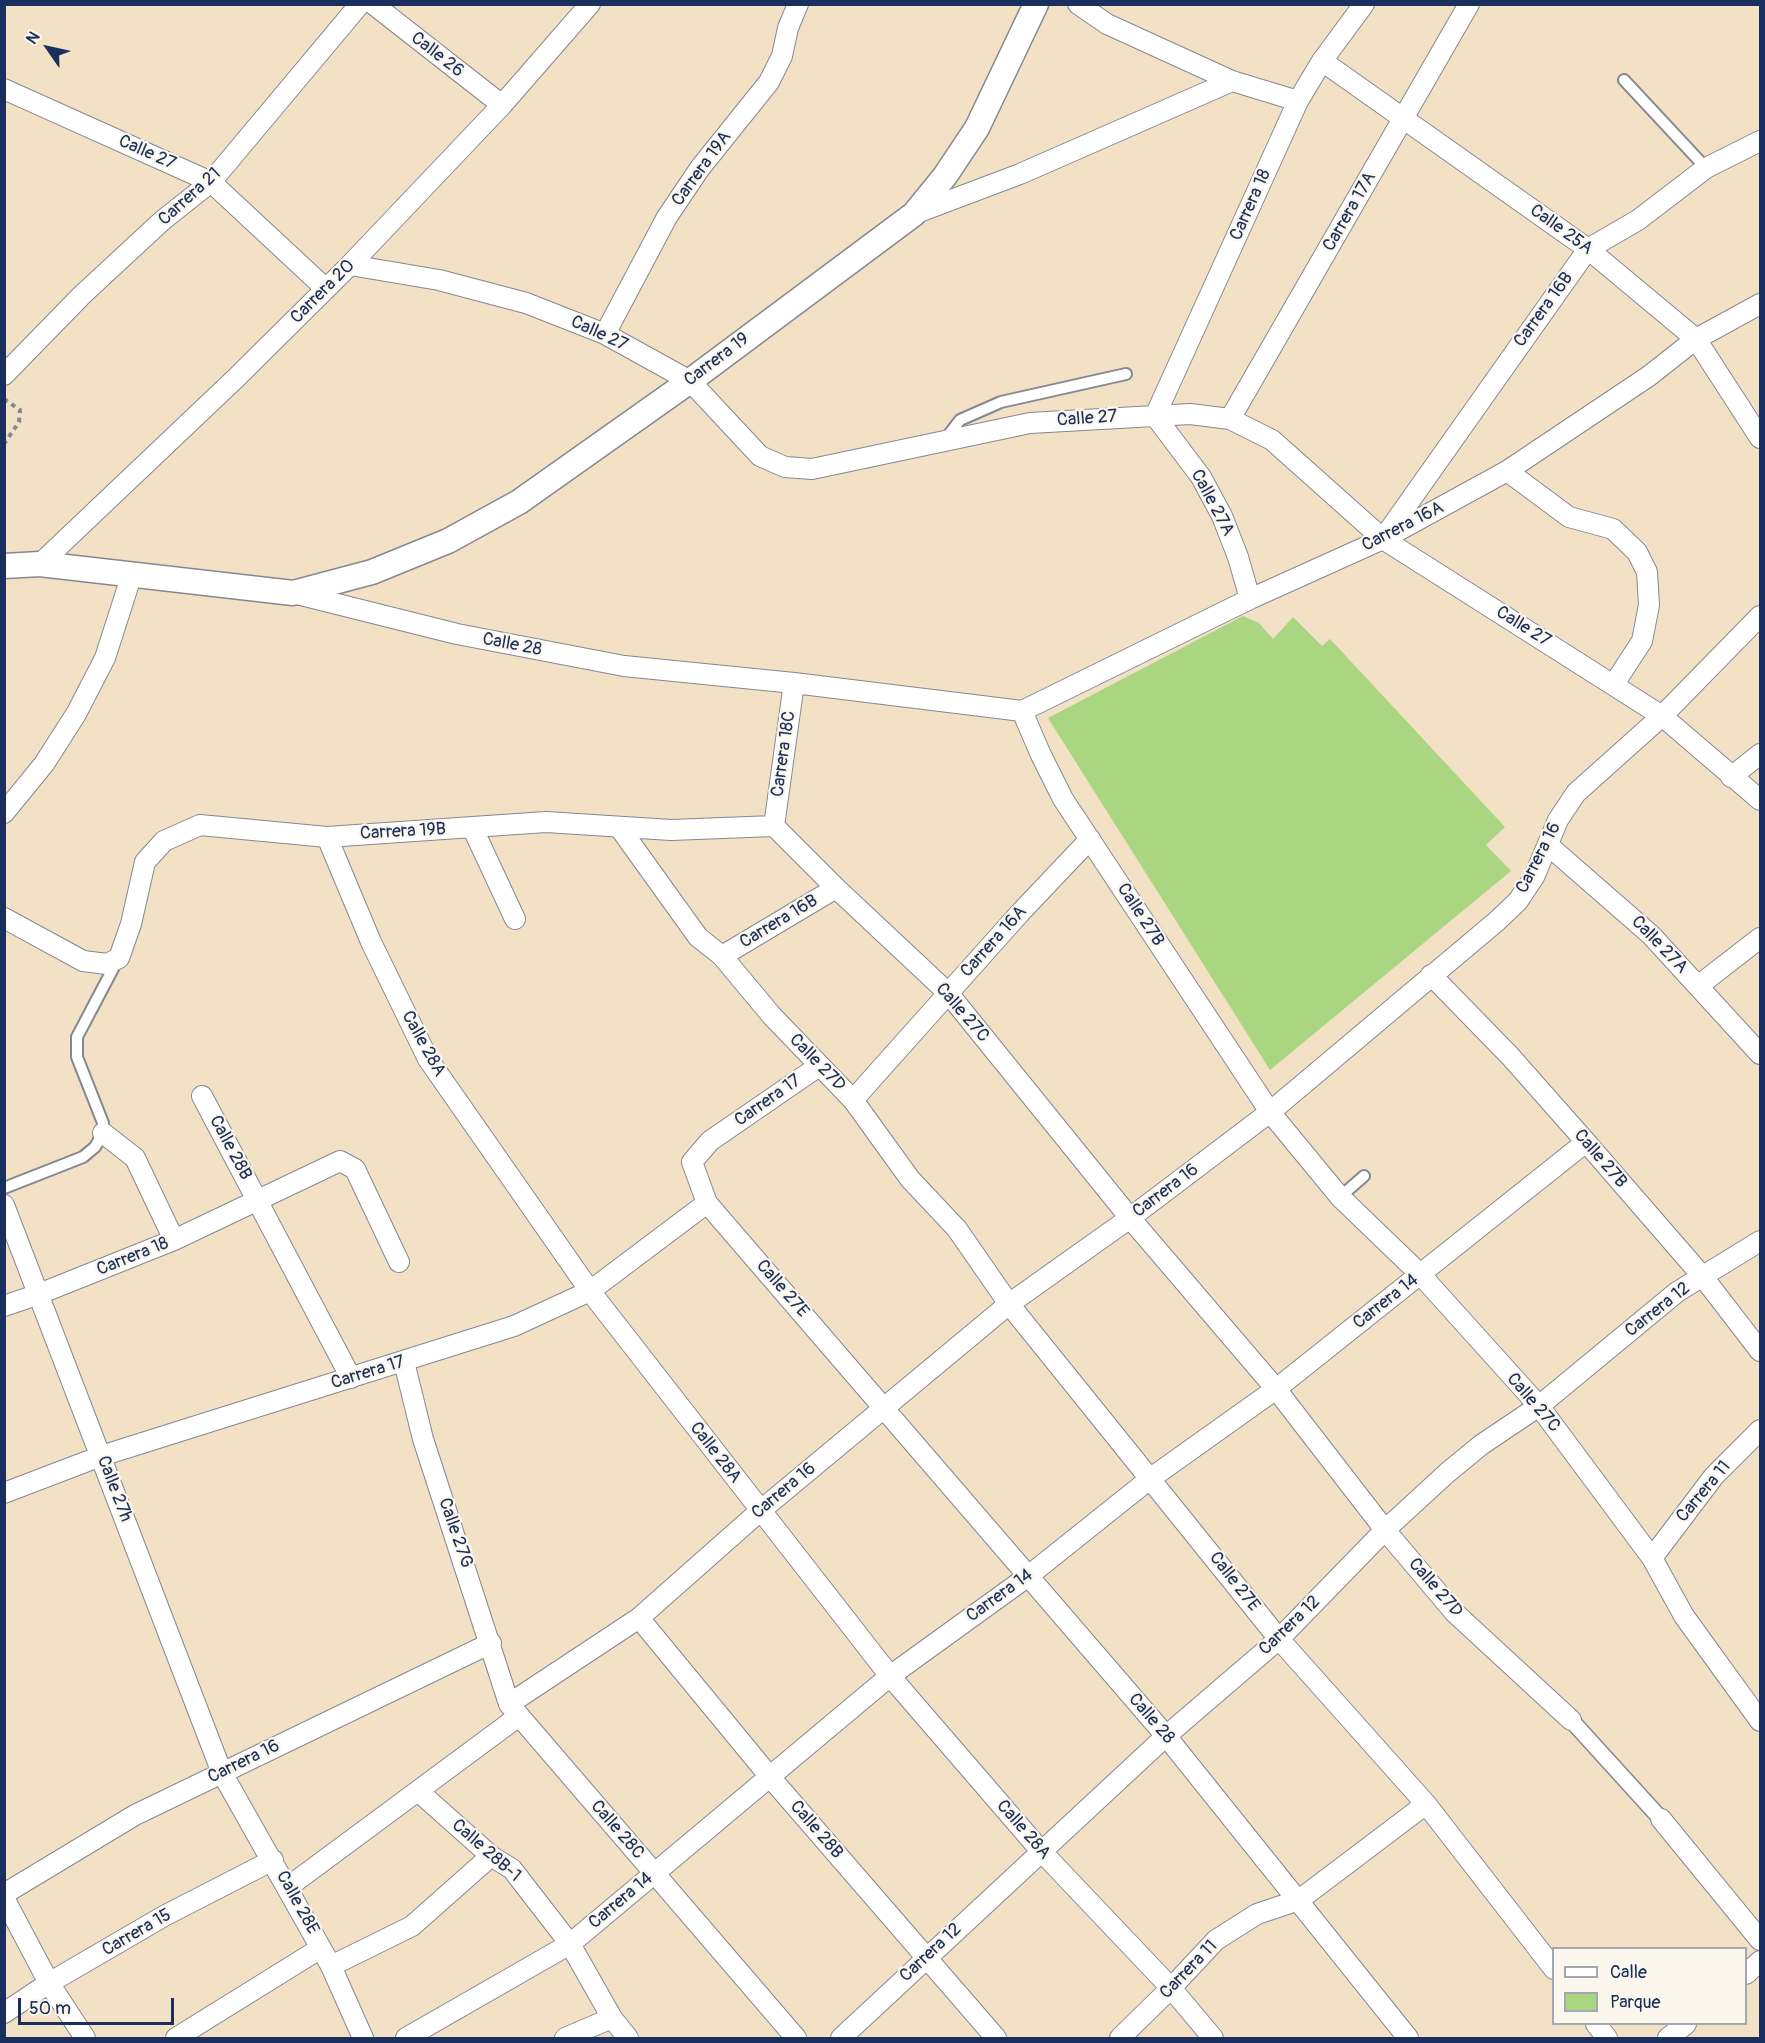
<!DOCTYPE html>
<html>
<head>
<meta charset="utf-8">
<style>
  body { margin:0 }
  #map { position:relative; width:1765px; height:2043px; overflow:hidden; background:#f2e1c4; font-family:Pangolin,sans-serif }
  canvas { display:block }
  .frame { position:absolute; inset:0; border:6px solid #1b2f5e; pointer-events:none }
  .legend { position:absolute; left:1552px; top:1947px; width:195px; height:78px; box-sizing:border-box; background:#fbf7ec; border:2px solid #a1a7b3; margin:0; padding:8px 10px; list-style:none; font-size:18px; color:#1b2f5e }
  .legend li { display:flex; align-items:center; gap:12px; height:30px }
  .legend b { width:30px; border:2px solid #a1a7b3 }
  .north { position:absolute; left:18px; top:18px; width:60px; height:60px; -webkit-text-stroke:4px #fbf7ec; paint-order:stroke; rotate:304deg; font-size:16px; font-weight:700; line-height:24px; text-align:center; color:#1b2f5e }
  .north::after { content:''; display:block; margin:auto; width:21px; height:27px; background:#1b2f5e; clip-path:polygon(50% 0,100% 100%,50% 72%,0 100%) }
  .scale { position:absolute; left:18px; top:1998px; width:156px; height:27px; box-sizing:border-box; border:3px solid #1b2f5e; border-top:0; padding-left:8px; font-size:18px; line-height:21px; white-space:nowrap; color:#1b2f5e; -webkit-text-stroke:4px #fbf7ec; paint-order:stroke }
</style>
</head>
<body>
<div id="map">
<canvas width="1765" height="2043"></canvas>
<div class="frame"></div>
<ul class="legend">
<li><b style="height:8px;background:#fff"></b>Calle</li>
<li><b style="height:16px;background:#aad682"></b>Parque</li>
</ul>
<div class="north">N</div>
<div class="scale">50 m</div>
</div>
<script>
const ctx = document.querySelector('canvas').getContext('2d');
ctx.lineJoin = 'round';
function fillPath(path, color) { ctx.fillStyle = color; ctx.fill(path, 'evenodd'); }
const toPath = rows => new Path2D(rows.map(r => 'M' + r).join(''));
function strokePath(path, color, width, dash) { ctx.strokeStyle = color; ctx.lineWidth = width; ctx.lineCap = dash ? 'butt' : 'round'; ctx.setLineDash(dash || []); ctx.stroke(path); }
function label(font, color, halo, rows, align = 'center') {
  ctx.font = font + ' Pangolin,sans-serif'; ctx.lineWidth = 4.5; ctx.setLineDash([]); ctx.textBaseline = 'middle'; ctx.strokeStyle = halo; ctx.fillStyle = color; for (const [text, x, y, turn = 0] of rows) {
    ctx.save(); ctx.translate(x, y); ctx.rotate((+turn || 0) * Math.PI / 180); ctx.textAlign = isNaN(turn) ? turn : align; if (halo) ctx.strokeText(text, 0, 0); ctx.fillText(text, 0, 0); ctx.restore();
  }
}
fillPath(toPath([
  [1243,616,1259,623,1273,639,1293,617,1322,646,1330,639,1505,827,1486,845,1511,871,1270,1070,1048,718]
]), '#aad682');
const service = toPath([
  [1624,80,1706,168],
  [944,441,960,420,1001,402,1126,374],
  [4,1188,83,1157,95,1147,103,1133,103,1123,77,1057,77,1037,117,961],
  [1340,1197,1364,1176]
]);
const pedestrian = toPath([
  [1571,1720,1661,1819]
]);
const minor = toPath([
  [373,4,502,105],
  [1078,4,1107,24,1232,81,1298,101],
  [1322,61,1588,249,1696,339,1760,438],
  [4,89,211,182,326,289],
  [914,214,1020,174,1232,81],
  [350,265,439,280,526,303,605,334,690,381,760,456,785,467,812,469,1030,423,1190,414,1230,419,1272,440,1383,539,1662,716,1760,800],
  [605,334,667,217,700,168,769,82,782,56,788,28,798,4],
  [4,375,82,295,163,220,211,182,360,4],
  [1230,419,1469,4],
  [1507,471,1569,517,1613,529,1637,552,1647,572,1649,605,1642,641,1614,684],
  [1385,536,1588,249,1638,220,1706,168,1760,141],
  [40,564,236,378,350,265,502,105,590,4],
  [293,593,457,634,624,666,794,683,1022,711],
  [1250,599,1238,557,1222,516,1201,477,1155,416,1298,101,1322,61,1364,4],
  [1022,711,1041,755,1063,799,1270,1112,1340,1197,1420,1274,1539,1406,1652,1558,1684,1616,1760,1721],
  [1022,711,1250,599,1383,539,1507,471,1649,376,1696,339,1760,304],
  [1731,777,1760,754],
  [4,813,44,764,76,714,105,658,132,574],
  [774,826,836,888,948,993,1130,1218,1276,1389,1385,1530,1455,1613,1571,1720],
  [774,826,794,683],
  [619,827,698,937,722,956,772,1016,853,1100,910,1179,957,1229,1009,1304,1279,1639,1426,1804,1554,1969],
  [473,829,515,919],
  [327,837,371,942,428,1059,590,1291,890,1676,1041,1851,1171,1988,1213,2038],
  [1549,846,1651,935,1760,1054],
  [4,918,83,961,107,964,119,958,131,924,145,862,164,841,200,825,327,837,546,822,671,830,774,826],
  [722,956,836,888],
  [1431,975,1510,1056,1586,1142,1703,1277,1760,1351],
  [1698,986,1760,938],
  [819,1066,710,1141,692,1162,707,1203,1166,1736,1408,2038],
  [202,1096,351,1378],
  [853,1100,1019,914,1090,839],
  [103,1133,135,1158,174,1240],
  [4,1205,222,1773,331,1966,363,2038],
  [4,1306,39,1294,174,1240,340,1161,355,1169,399,1262],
  [404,1362,423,1439,509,1704,796,2038],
  [4,1493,101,1456,514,1326,590,1291,707,1203],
  [1652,1558,1714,1476,1760,1430],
  [639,1618,770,1777,996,2038],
  [509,1704,639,1618,760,1511,1009,1304,1130,1218,1270,1112,1497,921,1518,901,1534,877,1558,820,1576,793,1662,716,1760,616],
  [418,1791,491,1856,512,1869,570,1944,612,2018,628,2038],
  [1661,1819,1760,1940],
  [288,1887,519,1716],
  [4,1894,135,1815,491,1643],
  [4,1898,49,1983,85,2038],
  [331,1966,412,1926,491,1856],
  [1746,1974,1760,1961],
  [4,2013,49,1983,164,1916,273,1860],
  [1596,2024,1607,2038],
  [176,2038,321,1948],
  [406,2038,570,1944,890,1676,1027,1577,1151,1478,1276,1389,1586,1142],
  [565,2038,612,2018],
  [841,2038,1166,1736,1279,1639,1385,1530,1447,1473,1481,1445,1539,1406,1677,1292,1760,1241],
  [1120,2038,1171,1988,1216,1940,1257,1914,1299,1900,1426,1804],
  [1668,2038,1686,2024]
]);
const tertiary = toPath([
  [4,566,40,564,293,593,372,572,448,541,519,502,690,381,914,214,945,176,977,128,1036,4]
]);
strokePath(service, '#868891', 14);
strokePath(pedestrian, '#868891', 18);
strokePath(minor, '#868891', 22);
strokePath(tertiary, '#868891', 27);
strokePath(toPath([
  [4,399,20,410,19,422,4,444]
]), '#868891', 4, [4.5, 4.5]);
strokePath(service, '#fff', 10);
strokePath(pedestrian, '#fff', 15);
strokePath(minor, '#fff', 20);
strokePath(tertiary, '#fff', 24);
label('18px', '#1b2f5e', '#fbf7ec', [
  ["Calle 26",437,55,38],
  ["Calle 27",147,153,24],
  ["Carrera 19A",702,169,-54],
  ["Carrera 21",190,197,-42],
  ["Carrera 18",1251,205,-66],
  ["Carrera 17A",1350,212,-60],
  ["Calle 25A",1561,230,36],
  ["Carrera 20",323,292,-45],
  ["Carrera 16B",1544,310,-54],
  ["Calle 27",599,334,25],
  ["Carrera 19",717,360,-37],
  ["Calle 27",1087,419,-4],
  ["Calle 27A",1212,503,62],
  ["Carrera 16A",1403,527,-27],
  ["Calle 27",1523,627,32],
  ["Calle 28",512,645,11],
  ["Carrera 18C",784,754,-82],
  ["Carrera 19B",403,832,-3],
  ["Carrera 16",1539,858,-63],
  ["Calle 27B",1140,915,57],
  ["Carrera 16B",779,922,-31],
  ["Carrera 16A",994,942,-48],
  ["Calle 27A",1659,945,46],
  ["Calle 27C",962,1013,49],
  ["Calle 28A",423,1044,61],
  ["Calle 27D",817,1063,46],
  ["Carrera 17",768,1101,-35],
  ["Calle 28B",230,1148,62],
  ["Calle 27B",1600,1159,49],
  ["Carrera 16",1166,1191,-37],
  ["Carrera 18",133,1257,-22],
  ["Calle 27E",782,1289,49],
  ["Carrera 14",1386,1302,-38],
  ["Carrera 12",1658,1310,-38],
  ["Carrera 17",368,1373,-17],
  ["Calle 27C",1533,1403,49],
  ["Calle 28A",715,1453,52],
  ["Calle 27h",114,1489,69],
  ["Carrera 16",784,1491,-40],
  ["Carrera 11",1704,1492,-50],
  ["Calle 27G",455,1533,71],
  ["Calle 27E",1234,1582,52],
  ["Calle 27D",1435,1588,49],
  ["Carrera 14",1000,1596,-36],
  ["Carrera 12",1290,1626,-44],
  ["Calle 28",1151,1719,49],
  ["Carrera 16",244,1762,-26],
  ["Calle 28C",617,1830,49],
  ["Calle 28B",816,1830,49],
  ["Calle 28A",1023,1830,49],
  ["Calle 28B-1",486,1851,41],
  ["Carrera 14",621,1901,-40],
  ["Calle 28E",297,1903,61],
  ["Carrera 15",137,1933,-30],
  ["Carrera 12",931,1953,-43],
  ["Carrera 11",1189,1970,-46]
]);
</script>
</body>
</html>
